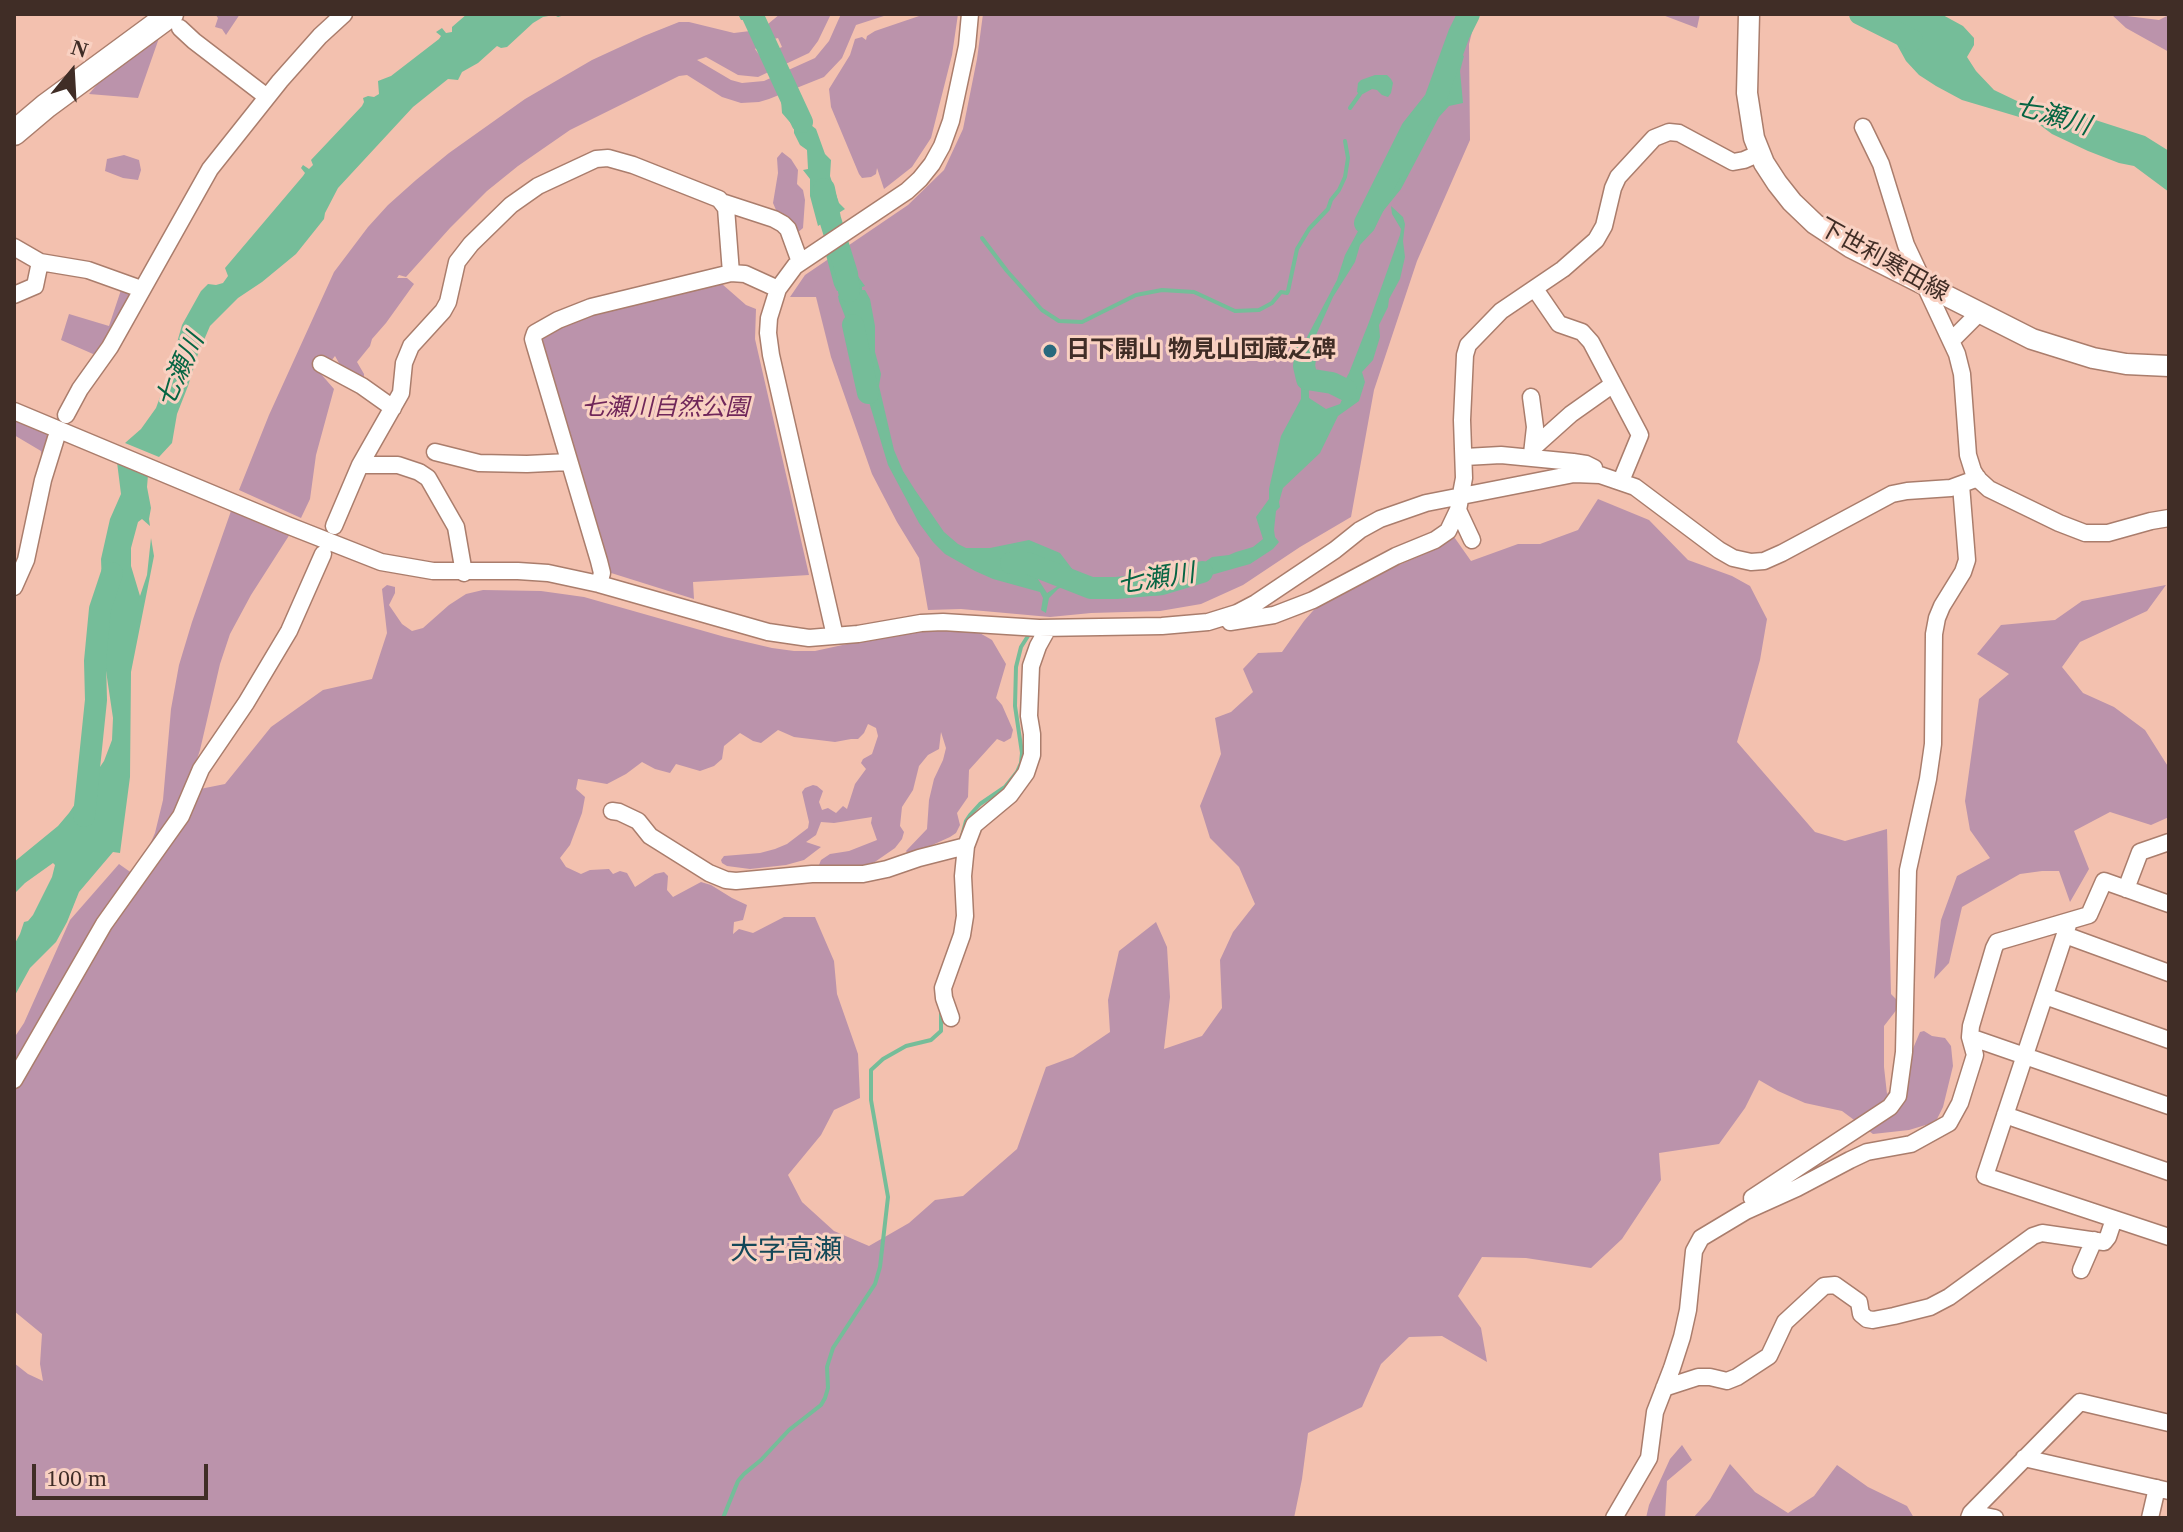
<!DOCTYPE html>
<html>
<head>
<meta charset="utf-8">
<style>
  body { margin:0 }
  #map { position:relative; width:2183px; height:1532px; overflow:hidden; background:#f3c1af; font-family:"Times New Roman",serif }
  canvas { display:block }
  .frame { position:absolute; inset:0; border:16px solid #402d26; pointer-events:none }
  .north { position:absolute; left:32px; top:32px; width:80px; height:80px; -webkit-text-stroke:6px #f9d1c2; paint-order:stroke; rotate:18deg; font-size:22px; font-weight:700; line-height:32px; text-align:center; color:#402d26 }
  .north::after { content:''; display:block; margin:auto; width:28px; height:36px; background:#402d26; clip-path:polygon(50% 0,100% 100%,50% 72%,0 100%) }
  .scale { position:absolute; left:32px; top:1464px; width:176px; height:36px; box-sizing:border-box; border:4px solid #402d26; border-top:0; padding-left:10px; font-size:24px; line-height:28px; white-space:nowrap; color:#402d26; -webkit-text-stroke:6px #f9d1c2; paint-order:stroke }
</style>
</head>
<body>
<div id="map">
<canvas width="2183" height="1532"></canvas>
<div class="frame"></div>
<div class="north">N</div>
<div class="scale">100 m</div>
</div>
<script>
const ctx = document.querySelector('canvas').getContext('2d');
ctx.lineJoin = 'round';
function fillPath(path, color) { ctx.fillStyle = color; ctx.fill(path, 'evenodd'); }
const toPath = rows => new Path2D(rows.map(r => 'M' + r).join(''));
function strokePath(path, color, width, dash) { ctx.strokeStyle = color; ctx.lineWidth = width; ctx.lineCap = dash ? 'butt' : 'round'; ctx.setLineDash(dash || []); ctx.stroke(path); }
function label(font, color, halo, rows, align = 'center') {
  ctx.font = font + ' "Times New Roman","Noto Sans JP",serif'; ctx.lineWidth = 6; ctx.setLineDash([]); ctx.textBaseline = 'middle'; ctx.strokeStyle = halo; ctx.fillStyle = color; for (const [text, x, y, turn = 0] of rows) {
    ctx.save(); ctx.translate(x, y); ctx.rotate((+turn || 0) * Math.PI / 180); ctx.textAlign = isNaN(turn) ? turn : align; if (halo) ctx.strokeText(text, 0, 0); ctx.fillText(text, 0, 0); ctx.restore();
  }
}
fillPath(toPath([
  [215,14,240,14,226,35,222,29,215,27,218,18],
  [780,14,831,14,818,41,809,53,758,77,738,75,706,57,697,60,731,80,742,83,764,81,815,58,829,41,841,14,890,14,856,25,842,58,824,77,769,99,759,102,741,103,722,97,687,75,679,76,570,130,518,166,487,191,450,228,406,277,399,275,397,278,407,278,414,284,386,323,372,339,370,346,357,362,364,374,364,379,340,365,335,356,321,374,334,389,316,455,310,499,301,518,239,490,269,415,334,272,368,227,388,205,416,180,449,153,525,99,592,60,644,36,679,22,689,22,734,33,750,31,758,47,755,49,760,56,782,47,778,38,774,39,768,24],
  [925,14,958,14,952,55,931,138,912,167,884,189,877,168,876,174,871,177,862,178,859,174,831,107,829,89,850,55,855,39,862,37,866,40,867,36,875,31],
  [983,14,1464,14,1475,20,1469,44,1470,140,1417,261,1374,390,1351,517,1300,547,1243,585,1201,604,1160,611,1091,613,1050,617,961,609,928,610,919,558,897,522,872,474,831,357,816,297,790,297,805,275,908,205,944,170,963,129,977,59],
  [1660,14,1700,14,1697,28],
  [2111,14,2159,20,2169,15,2169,52,2126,28],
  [159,38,138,98,89,94,99,82],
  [782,152,791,159,798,170,797,184,803,190,805,200,803,228,796,234,779,217,773,203,778,173,777,158],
  [124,155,139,160,141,170,138,180,123,178,105,171,107,159],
  [123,284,135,292,100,357,61,340,69,314,109,326],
  [722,284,746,305,756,309,755,339,809,575,693,582,694,599,608,572,540,337,593,312],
  [14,420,49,435,42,464,41,451,14,435],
  [1598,499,1649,520,1688,560,1732,576,1750,586,1767,619,1760,660,1737,742,1815,832,1845,841,1887,829,1891,994,1901,1004,1884,1026,1884,1067,1887,1094,1911,1063,1912,1051,1920,1032,1924,1031,1932,1036,1945,1038,1951,1046,1953,1066,1943,1107,1937,1119,1929,1124,1909,1130,1873,1134,1842,1111,1805,1103,1778,1091,1759,1080,1745,1108,1719,1144,1659,1153,1661,1180,1622,1239,1591,1268,1526,1258,1482,1257,1458,1296,1481,1328,1487,1362,1442,1336,1409,1337,1381,1364,1362,1407,1308,1433,1302,1479,1294,1518,14,1518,14,1363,28,1374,43,1381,40,1364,42,1334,14,1311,14,1038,24,1023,70,920,119,864,136,876,155,833,163,800,171,709,179,665,192,622,231,511,290,534,251,595,230,634,220,664,200,750,194,768,190,791,225,784,271,727,323,690,372,679,387,633,382,589,387,585,395,587,395,593,389,605,402,624,412,631,423,628,449,605,466,594,483,590,541,591,584,597,725,637,772,648,794,651,815,651,902,632,939,628,978,632,992,640,1006,664,996,698,1002,705,1013,730,1011,738,1004,742,997,739,969,770,968,797,957,813,960,825,956,833,950,837,917,852,908,854,906,851,927,829,929,800,934,779,943,760,946,748,941,732,939,749,928,755,919,766,913,790,902,807,900,826,904,832,902,839,895,848,869,866,820,867,819,865,821,860,830,854,849,851,877,840,871,823,872,817,834,823,821,822,816,835,806,842,821,847,804,860,786,865,750,869,727,866,722,863,721,860,724,856,760,853,775,849,787,844,808,828,809,822,802,792,805,788,813,785,817,786,823,791,819,802,822,810,828,808,836,813,843,806,847,809,855,784,866,769,861,763,863,759,872,754,878,736,876,728,868,724,864,733,858,739,851,739,835,742,794,737,778,730,761,743,753,741,740,733,724,746,722,759,714,766,700,771,676,764,670,773,655,769,642,762,626,774,607,784,578,779,576,789,585,797,582,813,570,845,560,858,566,867,581,874,590,870,609,869,613,874,620,871,627,873,635,887,655,874,664,872,668,876,667,890,673,897,701,882,711,885,732,898,747,905,743,920,734,922,733,934,739,929,753,933,784,917,815,917,834,961,837,994,858,1054,860,1098,834,1110,821,1135,788,1175,802,1202,834,1231,869,1246,909,1223,935,1200,963,1196,1017,1149,1046,1067,1073,1057,1110,1032,1108,1000,1119,951,1156,922,1167,947,1170,997,1164,1049,1202,1036,1222,1008,1220,960,1233,932,1255,904,1239,867,1210,838,1200,806,1221,754,1215,718,1231,712,1253,692,1243,669,1258,653,1282,652,1304,621,1326,596,1427,553,1452,534,1471,561,1518,544,1540,544,1578,530],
  [2166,585,2147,611,2080,642,2062,667,2083,693,2114,707,2145,730,2169,768,2169,817,2151,825,2110,812,2074,831,2089,869,2070,902,2059,871,2042,871,2020,874,1962,907,1949,963,1934,979,1941,920,1957,876,1990,858,1970,830,1965,801,1979,699,2009,674,1977,654,2001,625,2055,620,2082,601],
  [1682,1445,1692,1460,1667,1481,1665,1518,1646,1518,1649,1505,1670,1459],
  [1730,1464,1755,1492,1788,1513,1814,1496,1837,1465,1868,1487,1907,1506,1914,1518,1693,1518,1710,1499]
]), '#bb93ab');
fillPath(toPath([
  [467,14,568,14,558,17,554,15,543,17,533,23,507,47,501,48,497,46,478,63,462,72,458,80,448,79,413,107,338,188,325,213,324,219,296,254,262,282,238,298,210,326,198,354,188,386,177,414,172,443,159,457,125,443,141,429,156,408,167,378,182,325,201,291,208,284,216,285,223,283,228,276,225,268,303,176,305,173,301,168,303,165,309,169,313,165,311,160,362,106,364,102,363,98,368,96,374,97,379,94,378,81,391,76,439,39,441,36,436,32,442,28,446,33,452,32,452,27],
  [738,14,762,14,773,40,759,47,746,20,741,20],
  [1875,14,1941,14,1963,26,1974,38,1974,45,1967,57,1976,71,1994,90,2017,101,2055,107,2145,136,2169,151,2169,192,2134,166,2119,163,2088,151,2052,134,2036,122,1962,100,1936,86,1919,75,1906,61,1884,21],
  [1459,26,1470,32,1460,54,1464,56,1460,71,1463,103,1449,106,1439,117,1401,189,1380,215,1374,230,1360,245,1355,262,1333,297,1308,353,1309,398,1326,409,1340,404,1344,395,1343,390,1322,383,1312,375,1344,382,1349,373,1369,322,1400,235,1401,229,1392,214,1391,206,1403,217,1405,224,1403,241,1405,257,1400,279,1389,299,1388,307,1379,325,1380,337,1373,360,1362,372,1365,382,1359,401,1338,416,1320,453,1283,488,1279,502,1280,507,1276,511,1274,530,1275,537,1279,542,1273,549,1250,564,1204,577,1197,580,1193,586,1178,584,1167,579,1151,580,1140,584,1139,586,1143,591,1165,595,1120,597,1096,591,1074,581,1058,589,1049,598,1046,613,1041,610,1043,598,1040,592,993,579,975,571,945,554,933,542,919,523,888,465,866,392,858,350,839,301,838,296,842,293,840,291,837,291,834,285,826,255,832,251,840,268,842,268,846,247,844,243,847,241,849,264,865,286,862,287,862,290,865,290,870,299,875,326,875,352,881,374,879,386,894,450,903,471,915,490,944,532,958,544,966,548,990,548,1029,540,1060,553,1076,574,1083,576,1117,581,1162,565,1173,562,1202,564,1212,557,1229,555,1236,552,1253,547,1263,539,1256,517,1269,499,1269,489,1281,436,1301,399,1301,356,1307,337,1337,280,1345,255,1357,233,1398,160,1408,150,1410,130,1433,109,1449,88,1453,57,1452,49,1448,48],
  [1039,566,1057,568,1069,579,1047,593,1034,573],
  [1375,75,1387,75,1391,79,1393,83,1391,93,1388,97,1382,95,1377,90,1372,89,1361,95,1357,92,1358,83,1361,80],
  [798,93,799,105,810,114,808,117,811,125,816,129,825,154,831,160,830,176,839,203,845,209,818,226,810,196,810,179,803,170,808,169,807,150,800,145,794,133,794,127,782,113,781,100],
  [117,462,148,475,147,487,151,508,149,519,150,526,142,519,138,522,131,548,131,566,140,596,147,575,151,538,154,556,131,672,130,777,120,853,113,852,79,892,67,922,56,942,30,968,14,997,14,945,20,934,24,922,28,921,33,915,52,877,55,865,53,863,25,883,14,894,14,862,58,826,69,813,104,761,112,740,113,718,105,664,101,559,110,519,121,494]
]), '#75bd99');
strokePath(toPath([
  [1350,108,1360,94],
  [982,238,1007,271,1042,310,1059,321,1082,322,1136,295,1162,290,1194,292,1235,311,1259,310,1272,303,1281,292,1287,293,1288,291,1297,249,1309,229,1328,209,1331,200,1339,190,1345,177,1348,158,1345,141],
  [962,836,966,821,970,815,980,804,1005,787,1017,772,1021,763,1022,753,1015,706,1016,667,1021,647,1028,636],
  [723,1518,738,1481,744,1474,761,1460,789,1430,821,1405,825,1398,828,1388,827,1367,833,1348,875,1284,880,1267,888,1197,871,1100,871,1070,883,1059,906,1046,931,1040,941,1031,941,1012]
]), '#75bd99', 4);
strokePath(toPath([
  [752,14,802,122],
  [1860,14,1912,40],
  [824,189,830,219,847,274,849,291],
  [1365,223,1412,129,1435,100,1459,34,1469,14],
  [853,325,868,393],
  [1306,352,1304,366,1307,379,1332,383,1346,390],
  [1011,563,1027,563,1091,588,1116,588,1162,584,1202,572],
  [84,816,96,700,95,661,100,609,112,573]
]), '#75bd99', 22);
const minor = toPath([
  [180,28,194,41,267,97],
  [1863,127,1881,164,1906,245,1957,354,1962,374,1968,455,1973,471,1978,479,1989,489,2059,523,2085,533,2108,533,2151,521,2169,518],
  [722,202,774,219,783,224,788,229,800,262],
  [14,247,40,262,88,270,141,289],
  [1535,289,1559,324,1582,332,1591,342,1640,435,1621,481],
  [14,295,35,286,40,262],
  [1952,340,1979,313],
  [321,364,362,386,393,408],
  [1531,397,1535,427,1532,454],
  [14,411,287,525,381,562,433,571,518,571,548,573,599,584,768,632,809,638,858,634,921,623,943,622,1039,628,1162,626,1208,622,1237,613,1256,603,1335,550,1360,530,1380,519,1426,503,1574,474,1600,475,1635,487,1719,550,1733,558,1751,562,1764,561,1782,553,1892,494,1907,491,1951,488,1978,478],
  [66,415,80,389,110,347,210,169,280,81,320,36,344,14],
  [1533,448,1571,414,1612,385],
  [435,452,479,463,527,464,569,462],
  [1465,457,1501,455,1573,462,1586,464,1594,468,1594,472],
  [360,465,398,465,419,472,428,478,456,527,464,573],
  [1458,510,1472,540],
  [334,526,360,465,401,393,404,363,411,346,443,311,448,302,457,262,471,244,511,205,538,186,596,159,608,158,633,165,719,199,726,208,731,273],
  [599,584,602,573,599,561,535,346,533,339,535,333,558,320,591,307,731,273,745,274,778,289],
  [14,587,26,560,43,480,56,438],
  [1230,622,1274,615,1313,600,1396,556,1435,540,1448,531,1458,510,1464,478,1462,420,1465,355,1468,345,1501,311,1563,269,1596,240,1604,226,1613,188,1618,177,1654,138,1669,132,1679,133,1733,162,1744,160,1760,153],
  [835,636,771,355,768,333,769,318,778,289,795,266,907,191,920,179,932,164,942,146,951,121,967,46,970,14],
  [612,811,619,812,638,821,650,836,709,873,726,880,736,881,812,874,863,874,887,869,919,858,966,846],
  [2126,889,2140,852,2169,842],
  [2069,922,1985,1176,2169,1237],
  [2065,935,2169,973],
  [2045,996,2169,1040],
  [951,1018,944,998,943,988,962,935,965,916,963,876,966,846,974,825,1010,795,1026,773,1032,755,1032,734,1029,716,1031,666,1038,646,1048,628],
  [1970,1037,2169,1106],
  [14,1080,104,924,181,816,201,769,246,703,289,631,323,554],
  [2005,1115,2169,1172],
  [1752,1198,1890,1107,1898,1096,1904,1052,1908,870,1928,779,1933,744,1934,634,1937,618,1942,606,1963,572,1967,560,1961,485],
  [2081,1270,2094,1240],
  [1664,1388,1698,1377,1710,1377,1727,1381,1737,1377,1769,1356,1785,1322,1824,1286,1835,1285,1859,1302,1861,1314,1867,1319,1873,1320,1894,1316,1930,1307,1949,1297,2033,1236,2042,1233,2104,1242,2108,1237,2114,1219],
  [2024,1458,2169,1491],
  [1971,1513,1995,1518],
  [1614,1518,1649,1458,1655,1412,1672,1368,1682,1337,1688,1310,1694,1251,1701,1238,1746,1211,1797,1188,1850,1160,1867,1152,1911,1144,1949,1123,1960,1103,1975,1055,1970,1037,1971,1026,1994,948,1997,942,2089,915,2104,881,2169,904],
  [1969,1518,1971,1513,2080,1402,2169,1423],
  [2150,1518,2157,1488]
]);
const major = toPath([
  [1749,14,1747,93,1754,138,1764,163,1777,183,1792,202,1815,224,1850,247,2032,339,2093,358,2126,364,2169,366]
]);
const highway = toPath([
  [14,133,46,106,171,14]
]);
strokePath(minor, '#aa7d6c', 19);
strokePath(major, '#aa7d6c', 23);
strokePath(highway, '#aa7d6c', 27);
strokePath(minor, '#fff', 16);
strokePath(major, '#fff', 20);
strokePath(highway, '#fff', 24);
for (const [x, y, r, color] of [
  [1050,351,8,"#28697d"]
]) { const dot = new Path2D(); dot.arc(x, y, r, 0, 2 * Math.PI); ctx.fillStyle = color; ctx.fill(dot); strokePath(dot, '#f9d1c2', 3); }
label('24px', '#402d26', '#f9d1c2', [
  ["下世利寒田線",1883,261,29]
]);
label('bold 24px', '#402d26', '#f9d1c2', [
  ["日下開山 物見山団蔵之碑",1066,351]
], 'left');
label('italic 24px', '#70275a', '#f9d1c2', [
  ["七瀬川自然公園",665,409]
]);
label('italic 26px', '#066543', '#f9d1c2', [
  ["七瀬川",2052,117,16],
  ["七瀬川",181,371,-65],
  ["七瀬川",1156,580,-9]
]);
label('28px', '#134858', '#f9d1c2', [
  ["大字高瀬",786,1252]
]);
</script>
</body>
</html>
